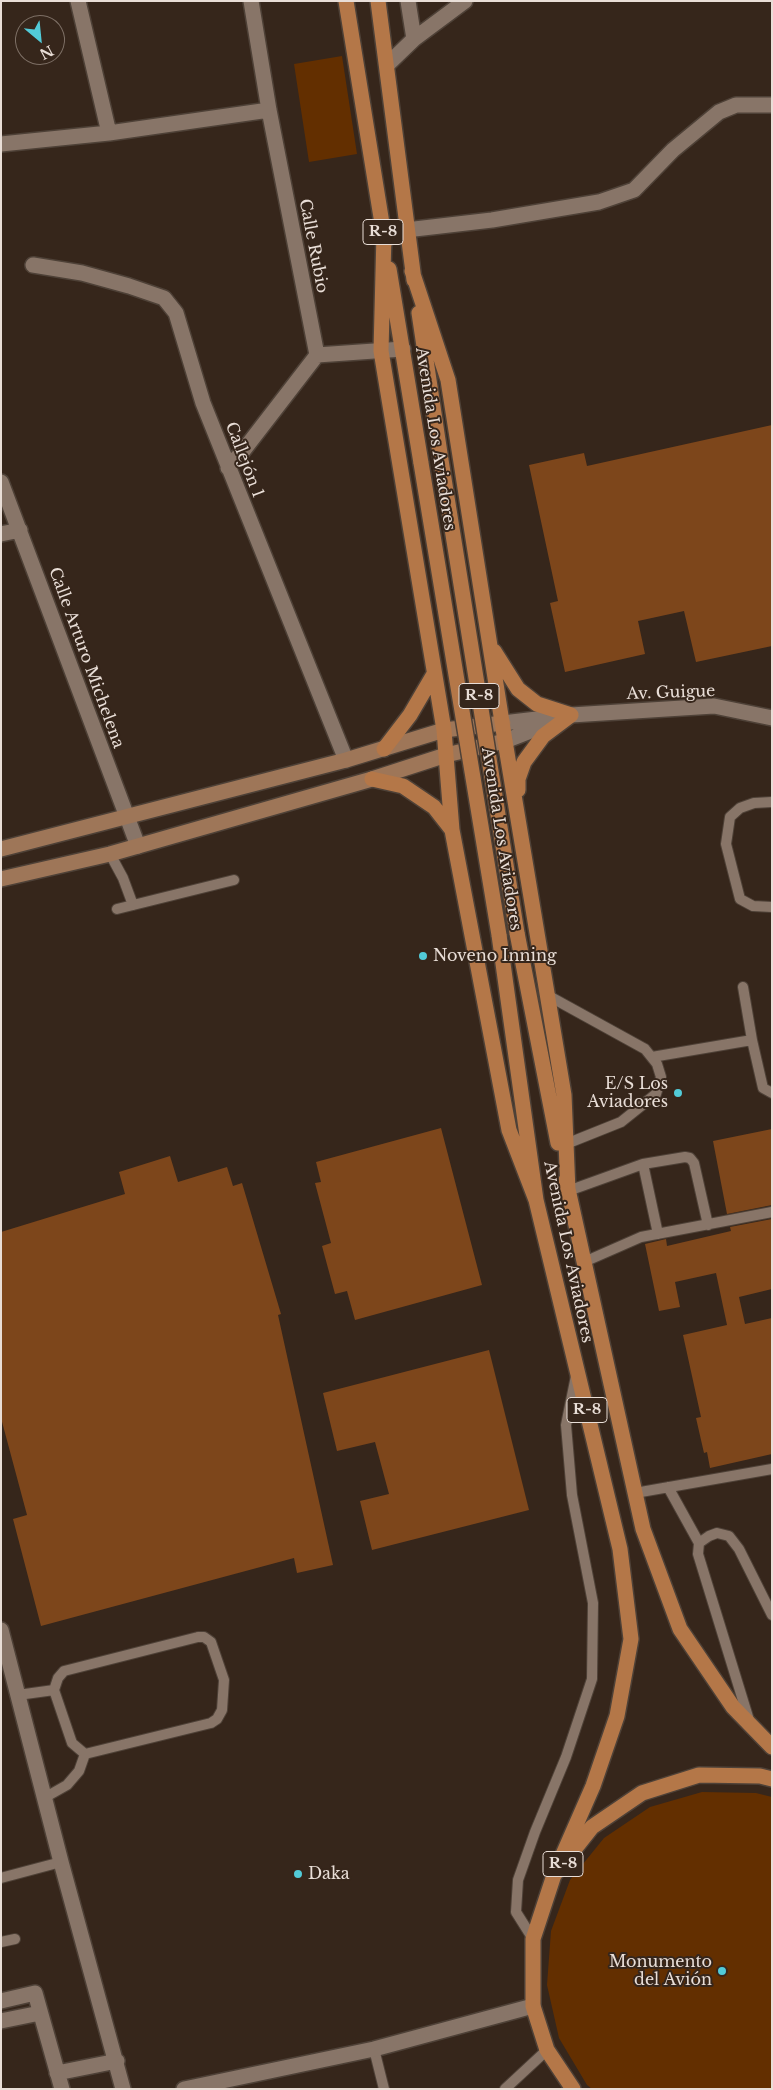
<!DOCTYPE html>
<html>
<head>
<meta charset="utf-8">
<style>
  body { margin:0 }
  #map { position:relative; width:773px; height:2090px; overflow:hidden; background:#36261b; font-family:"Libre Baskerville",serif }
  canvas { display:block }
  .frame { position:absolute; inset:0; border:2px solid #e9ded7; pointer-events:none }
  .north { position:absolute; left:15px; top:15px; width:50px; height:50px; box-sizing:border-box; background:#36261b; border:1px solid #7e7066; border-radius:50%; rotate:152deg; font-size:14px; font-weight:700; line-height:20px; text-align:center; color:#e9ded7 }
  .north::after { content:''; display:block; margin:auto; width:18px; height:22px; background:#52cbd8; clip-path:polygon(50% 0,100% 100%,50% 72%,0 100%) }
</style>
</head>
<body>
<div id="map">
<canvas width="773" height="2090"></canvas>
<div class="frame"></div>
<div class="north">N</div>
</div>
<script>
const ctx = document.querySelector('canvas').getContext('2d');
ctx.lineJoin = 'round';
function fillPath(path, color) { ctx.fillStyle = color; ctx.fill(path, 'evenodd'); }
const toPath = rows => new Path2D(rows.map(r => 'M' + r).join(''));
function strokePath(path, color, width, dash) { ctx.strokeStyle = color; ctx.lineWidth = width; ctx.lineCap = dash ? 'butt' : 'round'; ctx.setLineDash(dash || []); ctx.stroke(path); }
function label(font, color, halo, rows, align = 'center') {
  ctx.font = font + ' "Libre Baskerville",serif'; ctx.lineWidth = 4; ctx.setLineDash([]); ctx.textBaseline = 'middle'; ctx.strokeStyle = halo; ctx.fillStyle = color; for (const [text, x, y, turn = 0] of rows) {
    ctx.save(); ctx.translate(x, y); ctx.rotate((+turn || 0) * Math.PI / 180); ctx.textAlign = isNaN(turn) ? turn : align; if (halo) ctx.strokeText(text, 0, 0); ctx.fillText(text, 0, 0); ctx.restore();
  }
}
fillPath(toPath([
  [342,56,357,154,309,162,294,64],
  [702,1792,756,1793,772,1797,772,2089,592,2089,587,2085,559,2038,547,1985,551,1931,570,1880,604,1838,650,1807]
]), '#632f00');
fillPath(toPath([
  [772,425,772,646,696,662,684,611,638,621,645,654,565,672,550,603,558,601,529,465,584,453,587,466],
  [441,1128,482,1285,355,1320,347,1291,335,1294,322,1246,331,1243,315,1183,321,1182,316,1162],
  [772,1129,772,1205,727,1214,713,1141],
  [170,1156,178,1182,227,1167,233,1186,242,1183,281,1314,278,1315,333,1565,297,1573,294,1558,41,1626,13,1519,27,1515,1,1418,1,1232,125,1194,119,1172],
  [772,1219,772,1289,739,1297,745,1324,772,1318,772,1454,710,1468,707,1452,704,1453,696,1418,701,1417,683,1335,727,1325,716,1273,675,1282,680,1307,659,1311,645,1244,666,1239,667,1246,731,1231,730,1227],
  [489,1350,529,1510,372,1550,360,1501,389,1494,375,1442,337,1451,323,1393]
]), '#7d461b');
const service = toPath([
  [772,802,754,803,740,808,730,817,726,844,740,899,753,906,772,907],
  [110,854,123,878,133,905],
  [117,909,234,880],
  [743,987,752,1040],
  [547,995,645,1049,657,1064,661,1077,656,1094,621,1122,566,1144],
  [652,1057,752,1040,763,1088,772,1093],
  [568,1191,643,1164],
  [658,1234,643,1164,685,1157,690,1158,694,1163,708,1225],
  [584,1262,641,1237,772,1212],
  [668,1487,699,1543],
  [635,1493,772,1469],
  [198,1637,204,1637,211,1642,224,1680,222,1710,217,1719,211,1723,85,1754,72,1743,54,1690,58,1678,64,1671,198,1637],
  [18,1695,54,1690],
  [749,1720,698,1554,699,1543,709,1536,717,1533,729,1536,739,1549,772,1615],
  [44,1798,67,1785,79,1771,85,1754],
  [1,1878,61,1862],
  [533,1939,516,1912,518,1880,535,1832,566,1757,592,1679,593,1603,572,1495,566,1425,576,1376],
  [1,1942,15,1939],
  [374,2049,384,2089],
  [505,2089,547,2050]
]);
const minor = toPath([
  [78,1,109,133],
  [408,1,414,39],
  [387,65,414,39,465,1],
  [1,144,109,133,269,110],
  [406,230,492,220,599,202,634,190,673,150,719,112,736,105,772,105],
  [33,265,82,273,129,286,164,298,176,313,203,403,346,760],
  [317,355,403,349],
  [228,468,243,451,317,355,269,110,251,1],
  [1,482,138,846],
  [1,534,20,530],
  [1,1630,61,1862,123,2089],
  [1,2001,35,1993,62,2089],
  [1,2021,40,2013],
  [57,2073,117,2061],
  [184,2089,374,2049,533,2006]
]);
const tertiary = toPath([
  [503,723,571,715,714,706,772,718],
  [505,741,551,723]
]);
const secondary = toPath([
  [1,849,346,760,444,730,503,723],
  [1,879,110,854,372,779,446,755,505,741]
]);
const primary = toPath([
  [346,1,385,242],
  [378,1,414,280],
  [384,234,381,351,444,730,452,830,509,1130,536,1200],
  [389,269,421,463],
  [412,271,448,380,505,741,564,1095,568,1191],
  [419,313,441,460],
  [494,651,518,689,537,704,571,715],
  [384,749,410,715,434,674],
  [372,779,403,786,434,807,452,830],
  [518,790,518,779,524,762,543,736,571,715],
  [517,933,558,1143],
  [499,935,536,1200,620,1549,631,1639,617,1716,593,1786,554,1875],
  [566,1180,643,1529,680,1629,733,1707,772,1747],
  [573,2089,547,2050,533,2006,533,1939,554,1875,592,1827,642,1793,699,1775,760,1776,772,1779]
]);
strokePath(service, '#4e4137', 12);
strokePath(minor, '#4e4137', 18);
strokePath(tertiary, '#4e4137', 18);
strokePath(secondary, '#4e4137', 18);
strokePath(primary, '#4e4137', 18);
strokePath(service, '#887568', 10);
strokePath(minor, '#887568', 15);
strokePath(tertiary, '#887568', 15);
strokePath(secondary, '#9e7658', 15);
strokePath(primary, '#b47748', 15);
const primaryBridge = toPath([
  [441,460,517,933],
  [421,463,499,935]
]);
strokePath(primaryBridge, '#4e4137', 18, []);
strokePath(primaryBridge, '#b47748', 15);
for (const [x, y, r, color] of [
  [423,956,5,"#52cbd8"],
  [678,1093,5,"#52cbd8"],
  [298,1874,5,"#52cbd8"],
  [722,1971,5,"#52cbd8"]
]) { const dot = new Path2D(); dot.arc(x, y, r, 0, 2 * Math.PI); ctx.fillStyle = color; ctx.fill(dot); strokePath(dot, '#36261b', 2); }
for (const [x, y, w] of [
  [383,232,40],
  [479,696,40],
  [587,1410,40],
  [563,1864,40]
]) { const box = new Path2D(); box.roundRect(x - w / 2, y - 12.5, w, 25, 4); ctx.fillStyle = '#36261b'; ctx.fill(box); strokePath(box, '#e9ded7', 1); }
label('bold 15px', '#e9ded7', null, [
  ["R-8",383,232],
  ["R-8",479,696],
  ["R-8",587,1410],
  ["R-8",563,1864]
]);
label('16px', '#e9ded7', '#36261b', [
  ["Calle Rubio",313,246,79],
  ["Avenida Los Aviadores",435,439,81],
  ["Callejón 1",244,460,69],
  ["Calle Arturo Michelena",86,658,70],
  ["Av. Guigue",671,693,-2],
  ["Avenida Los Aviadores",501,839,81],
  ["Avenida Los Aviadores",568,1252,78]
]);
label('16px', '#e9ded7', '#36261b', [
  ["Noveno Inning",433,956],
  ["E/S Los",668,1084,"right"],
  ["Aviadores",668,1102,"right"],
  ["Daka",308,1874],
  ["Monumento",712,1962,"right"],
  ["del Avión",712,1980,"right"]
], 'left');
</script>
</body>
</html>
